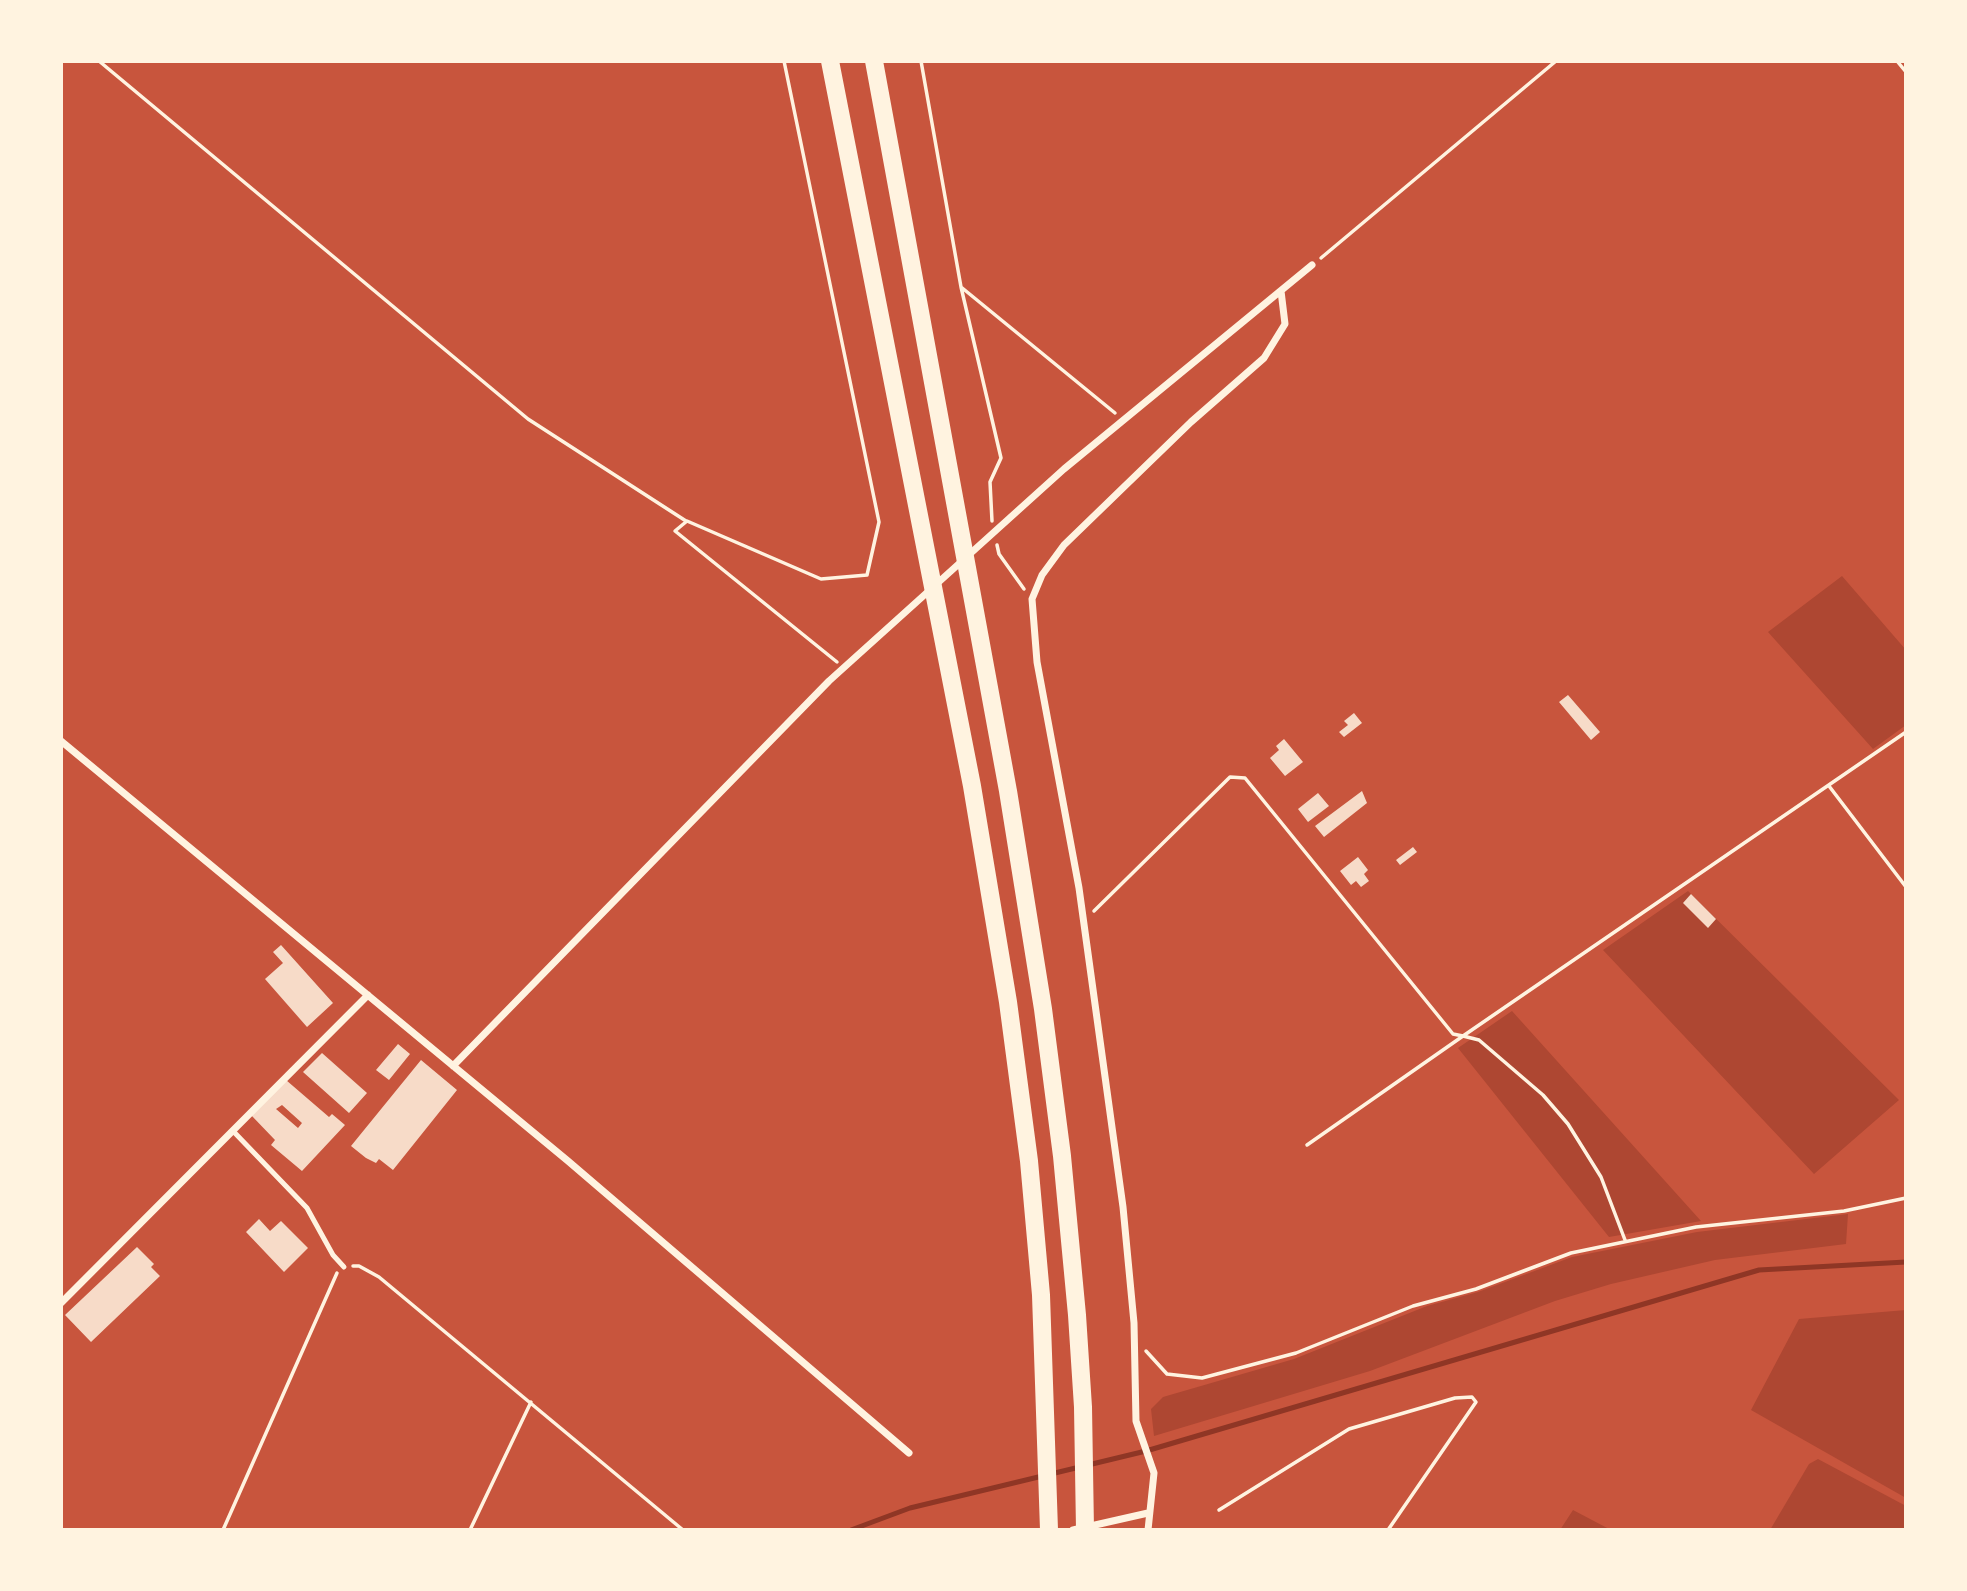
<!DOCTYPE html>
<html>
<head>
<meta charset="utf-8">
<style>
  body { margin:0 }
  #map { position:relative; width:1967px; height:1591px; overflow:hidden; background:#c8553d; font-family:"Noto Sans",sans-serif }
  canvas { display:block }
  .frame { position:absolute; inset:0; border:63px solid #fff3e0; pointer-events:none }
</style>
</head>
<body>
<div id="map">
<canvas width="1967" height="1591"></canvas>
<div class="frame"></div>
</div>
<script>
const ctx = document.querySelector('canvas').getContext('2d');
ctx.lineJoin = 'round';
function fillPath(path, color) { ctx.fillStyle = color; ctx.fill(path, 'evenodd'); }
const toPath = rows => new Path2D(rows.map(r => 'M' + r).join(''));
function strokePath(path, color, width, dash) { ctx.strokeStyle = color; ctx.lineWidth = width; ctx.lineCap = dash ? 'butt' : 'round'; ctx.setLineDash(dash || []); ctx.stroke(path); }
fillPath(toPath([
  [1842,576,1906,650,1906,725,1873,749,1768,632],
  [1688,891,1899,1100,1814,1174,1603,950],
  [1512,1011,1701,1221,1609,1237,1458,1048],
  [1848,1214,1846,1244,1715,1260,1611,1284,1555,1301,1370,1371,1154,1436,1151,1409,1163,1397,1294,1359,1427,1306,1478,1292,1572,1257,1697,1232],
  [1906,1310,1906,1498,1751,1410,1799,1319],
  [1818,1459,1906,1506,1906,1530,1770,1530,1809,1464],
  [1573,1510,1611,1530,1560,1530]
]), '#ae4732');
strokePath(toPath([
  [851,1530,910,1508,1146,1451,1759,1270,1906,1262]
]), '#8f3625', 5);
fillPath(toPath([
  [1568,695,1600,732,1591,740,1559,702],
  [1354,713,1362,723,1344,737,1339,732,1348,725,1344,721],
  [1284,739,1303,762,1285,776,1270,758,1279,750,1276,746],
  [1362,791,1367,803,1324,837,1315,826],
  [1318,793,1329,806,1308,822,1298,809],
  [1413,847,1417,852,1400,865,1396,860],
  [1358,857,1368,870,1364,874,1369,881,1361,887,1356,881,1351,885,1340,871],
  [1691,894,1716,919,1708,928,1683,903],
  [281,945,333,1003,307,1027,265,979,283,963,273,952],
  [398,1044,410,1054,389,1080,376,1070],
  [322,1053,367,1093,349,1113,303,1072],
  [421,1060,457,1090,393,1170,379,1159,376,1163,366,1158,351,1146],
  [286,1080,329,1117,332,1114,345,1125,302,1171,271,1145,275,1140,251,1115],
  [282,1105,302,1123,298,1128,276,1109],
  [259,1219,270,1231,281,1221,308,1248,284,1272,246,1232],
  [137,1247,154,1264,151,1267,160,1276,91,1342,65,1315]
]), '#f7dbc8');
strokePath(toPath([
  [99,61,528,419,686,521],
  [784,61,879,522,867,575,821,579,687,521,675,531,837,662],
  [921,61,961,287,1115,413],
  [1897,61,1906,72],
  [1321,258,1556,61],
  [961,287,1001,458,990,482,992,521],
  [997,545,999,554,1024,589],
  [1829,786,1906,887],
  [1094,911,1230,777,1245,778,1453,1034,1463,1036,1906,732],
  [1307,1145,1463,1036,1479,1040,1543,1095,1568,1124,1601,1177,1625,1240],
  [353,1266,359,1266,379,1277,683,1530],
  [1146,1351,1167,1374,1202,1378,1296,1353,1413,1306,1476,1289,1571,1253,1696,1227,1844,1211,1906,1198],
  [1219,1510,1349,1429,1455,1398,1472,1397,1476,1402,1388,1530],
  [223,1530,337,1273],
  [470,1530,531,1402]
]), '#fff3e0', 3.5);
strokePath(toPath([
  [233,1131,307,1208,333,1255,344,1267]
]), '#fff3e0', 5);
strokePath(toPath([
  [61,741,568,1161,909,1453],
  [453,1066,829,681,1064,469,1312,265],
  [61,1303,368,995],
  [1073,1530,1148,1513],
  [1148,1530,1154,1473,1136,1421,1134,1323,1123,1207,1079,888,1037,662,1032,599,1042,575,1064,545,1191,422,1264,358,1285,324,1281,291]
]), '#fff3e0', 7);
strokePath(toPath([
  [830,61,972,786,1008,1002,1029,1161,1041,1295,1049,1530],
  [874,61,1008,791,1043,1009,1062,1156,1077,1315,1083,1407,1085,1530]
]), '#fff3e0', 18);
</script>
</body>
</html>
